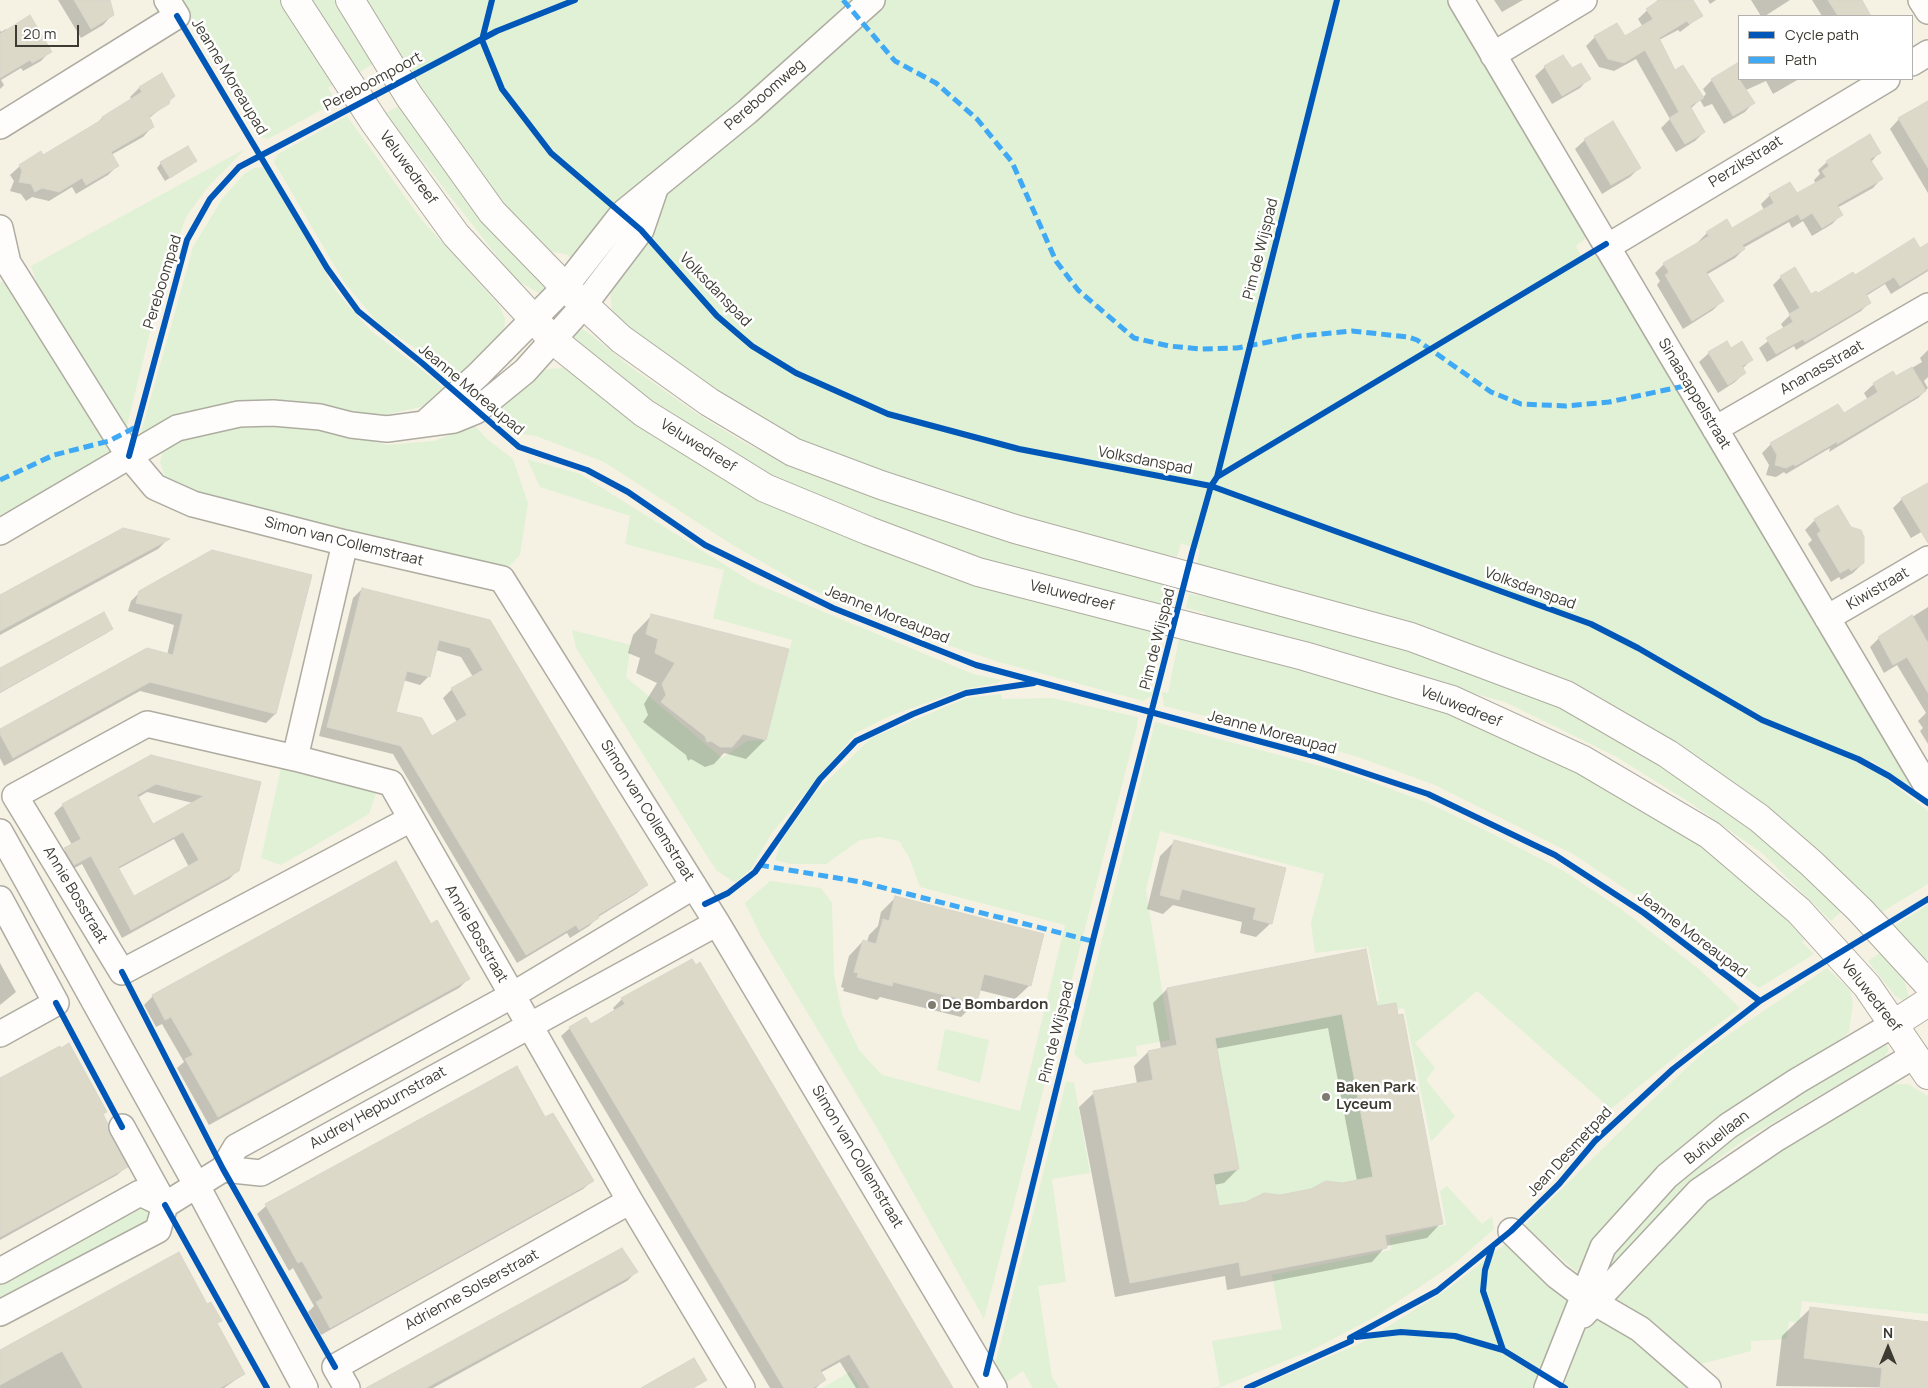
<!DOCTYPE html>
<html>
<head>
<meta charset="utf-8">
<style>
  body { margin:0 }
  #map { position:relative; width:1928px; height:1388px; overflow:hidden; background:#f5f2e4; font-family:Manrope,sans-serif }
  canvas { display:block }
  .legend { position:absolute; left:1738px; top:15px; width:175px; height:65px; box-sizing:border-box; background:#fff; border:1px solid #b2b1ad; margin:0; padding:6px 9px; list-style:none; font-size:15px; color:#3e3c32 }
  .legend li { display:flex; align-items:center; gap:10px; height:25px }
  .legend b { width:25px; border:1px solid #b2b1ad }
  .north { position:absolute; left:1863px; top:1323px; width:50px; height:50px; -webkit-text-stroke:4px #fff; paint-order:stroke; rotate:0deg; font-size:14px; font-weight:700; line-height:20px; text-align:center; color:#3e3c32 }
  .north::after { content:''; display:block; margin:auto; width:18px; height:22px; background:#3e3c32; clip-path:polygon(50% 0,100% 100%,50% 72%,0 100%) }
  .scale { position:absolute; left:15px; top:25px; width:64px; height:22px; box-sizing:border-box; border:2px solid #3e3c32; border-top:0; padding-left:6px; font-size:15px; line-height:18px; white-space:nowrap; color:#3e3c32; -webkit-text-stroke:4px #fff; paint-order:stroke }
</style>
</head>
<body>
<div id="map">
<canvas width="1928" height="1388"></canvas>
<ul class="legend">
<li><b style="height:6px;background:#0057b8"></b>Cycle path</li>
<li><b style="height:6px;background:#3fa9f5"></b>Path</li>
</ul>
<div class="north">N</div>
<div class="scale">20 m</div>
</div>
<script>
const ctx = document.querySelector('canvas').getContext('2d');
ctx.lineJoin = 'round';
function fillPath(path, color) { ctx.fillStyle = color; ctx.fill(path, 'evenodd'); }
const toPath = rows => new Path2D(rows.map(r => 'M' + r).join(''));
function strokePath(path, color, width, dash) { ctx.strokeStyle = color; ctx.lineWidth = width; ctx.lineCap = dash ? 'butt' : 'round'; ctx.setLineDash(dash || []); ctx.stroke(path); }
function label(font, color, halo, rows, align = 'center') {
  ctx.font = font + ' Manrope,sans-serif'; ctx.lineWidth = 5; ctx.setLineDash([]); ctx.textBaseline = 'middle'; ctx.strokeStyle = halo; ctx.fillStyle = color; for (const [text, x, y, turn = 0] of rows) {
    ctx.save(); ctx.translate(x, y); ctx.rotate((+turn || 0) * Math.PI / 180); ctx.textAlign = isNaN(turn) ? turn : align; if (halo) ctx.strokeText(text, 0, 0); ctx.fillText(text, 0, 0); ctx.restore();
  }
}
fillPath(toPath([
  [177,0,282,0,333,85,328,88,336,102,268,139,259,137],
  [303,0,334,0,373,64,358,73],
  [360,0,1451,0,1590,235,1576,246,1584,261,1600,252,1922,794,1869,759,1876,771,1928,811,1928,884,1882,912,1869,898,1863,902,1697,760,1217,569,1197,564,1200,550,1181,543,1177,557,1170,555,1168,561,1029,522,852,462,801,440,695,378,620,322,612,313,610,289,584,290,585,282,591,274,566,254,545,251,469,167,408,67,403,70],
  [402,105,547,287,544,292,539,293,515,279,385,113],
  [347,116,421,219,498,304,505,318,504,335,458,380,448,376,415,348,379,324,344,282,274,162,278,154],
  [245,149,208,187,186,217,161,287,125,434,43,299,31,266],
  [264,167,335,289,348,305,371,331,435,380,442,388,441,397,430,405,385,415,347,413,312,406,139,440,193,247,222,199,244,174,254,168],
  [5,280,116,453,0,515,0,283],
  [574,328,581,328,590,334,628,365,699,415,745,443,785,463,1163,580,1161,584,1168,587,1164,604,1157,603,1156,607,973,557,905,533,745,465,646,401,572,338,571,331],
  [564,368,695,457,1158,632,1146,686,1153,688,1152,696,1143,701,999,662,914,634,849,607,795,581,731,544,604,462,536,436,512,433,490,414,535,374,547,369],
  [240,423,311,424,348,436,388,445,434,441,465,429,473,424,487,439,513,459,528,503,520,555,505,570,194,491,166,481,160,462,164,448,170,443,212,429],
  [527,459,580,474,752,582,973,674,1002,680,997,683,965,689,890,716,856,733,771,834,751,869,735,883,716,870,576,648,572,630,631,645,626,677,722,758,747,741,766,740,792,640,713,618,724,570,625,544,630,516,540,487],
  [1211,592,1405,645,1532,694,1578,716,1719,800,1844,909,1831,921,1762,853,1689,802,1615,756,1505,702,1204,619,1205,613,1186,608,1189,594,1209,597],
  [1179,638,1201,639,1449,710,1540,750,1668,822,1719,860,1808,936,1802,942,1814,954,1759,988,1711,954,1633,894,1573,854,1435,785,1358,757,1267,731,1164,706,1162,692,1168,693],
  [1001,694,1002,699,1052,698,1138,717,1137,727,984,1319,877,1128,761,936,745,903,770,881,821,888,832,903,834,974,842,1014,859,1050,882,1075,1020,1111,1065,925,920,887,909,857,899,841,879,837,860,840,826,864,791,864,775,860,781,842,815,793,871,738,967,698],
  [1155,722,1350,774,1426,802,1491,833,1562,870,1621,909,1699,969,1740,1008,1695,1041,1611,1109,1477,991,1415,1043,1435,1068,1426,1080,1455,1116,1431,1142,1404,1008,1368,1015,1373,1177,1342,1183,1325,1182,1311,1189,1280,1195,1264,1193,1249,1201,1219,1206,1213,1174,1238,1169,1206,1037,1379,1001,1368,947,1315,953,1311,923,1324,874,1160,831,1146,890,1170,1040,1136,1046,1137,1056,1085,1064,1074,1054],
  [281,768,377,791,369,814,281,865,261,858],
  [1928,905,1928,960,1923,958,1894,926],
  [1882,952,1903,976,1910,1001,1907,1003,1895,996,1868,961],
  [1827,968,1850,990,1853,1003,1849,1032,1589,1256,1578,1273,1524,1226,1649,1103,1706,1050],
  [945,1029,989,1040,980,1083,937,1070],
  [1884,1041,1889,1049,1885,1057,1744,1140,1713,1163,1683,1190,1613,1265,1607,1270,1603,1267,1647,1208,1732,1130],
  [1066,1082,1074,1082,1090,1173,1052,1179,1066,1282,1038,1286,1052,1377,1059,1388,1033,1388,1023,1371,1005,1383,995,1365],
  [1889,1084,1908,1084,1928,1096,1928,1314,1802,1301,1799,1323,1789,1321,1787,1339,1751,1341,1751,1351,1701,1364,1674,1340,1611,1297,1660,1238,1767,1153],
  [1447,1186,1482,1224,1492,1216,1494,1229,1454,1264,1373,1318,1310,1351,1218,1388,1210,1388,1220,1386,1212,1341,1282,1329,1272,1275,1391,1250,1389,1238,1446,1225,1440,1191],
  [140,1201,157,1217,0,1306,0,1278],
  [1505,1244,1574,1298,1708,1375,1720,1388,1256,1388,1363,1342,1448,1289],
  [850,1372,860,1388,822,1388]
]), '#e0f1d5');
fillPath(toPath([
  [58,0,103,0,112,15,103,25,81,38],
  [1494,0,1523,0,1502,12],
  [1658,0,1679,0,1701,16,1680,32,1678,30,1659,40,1675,71,1702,98,1706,94,1703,89,1712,80,1739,73,1739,79,1799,79,1773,94,1766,81,1746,90,1753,103,1745,112,1724,124,1712,104,1704,107,1700,100,1690,109,1704,132,1695,141,1676,152,1661,128,1670,119,1636,59,1614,71,1599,67,1586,46,1595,37,1624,38,1643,27,1638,19],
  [1708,0,1716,0,1710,4],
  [1751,0,1790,0,1765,16,1761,16],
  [1812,0,1860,0,1870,16,1822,16],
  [6,29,50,51,41,61,23,71,21,68,1,80,4,85,0,89,0,30,1,32],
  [1545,67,1571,70,1589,78,1580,88,1552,104,1535,76],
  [139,88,168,103,149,118,152,127,143,137,111,155,118,165,108,175,76,194,72,187,49,201,32,197,26,201,21,194,10,191,14,181,10,175,20,166,43,157,94,126,102,118,132,100,130,97],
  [1928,114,1928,193,1890,129,1899,119],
  [1585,140,1639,168,1630,177,1602,194,1575,149],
  [1879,153,1871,162,1881,179,1873,188,1837,208,1841,215,1832,224,1812,236,1803,221,1792,228,1789,222,1743,248,1744,249,1735,258,1706,275,1722,301,1713,310,1683,329,1657,285,1660,281,1655,273,1664,264,1699,243,1698,242,1707,233,1732,229,1764,210,1761,204,1770,195,1790,183,1797,195,1816,184,1814,180,1820,174,1818,170,1827,162],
  [196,161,165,181,157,168,161,163],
  [1928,245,1928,271,1891,294,1885,284,1866,296,1870,302,1861,311,1796,350,1794,346,1767,362,1759,348,1784,329,1781,324,1790,315,1773,285,1781,277,1811,296,1817,295],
  [1730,350,1751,360,1742,369,1744,373,1735,382,1718,393,1699,362,1709,353],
  [1928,350,1928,377,1924,381,1928,388,1918,398,1829,452,1830,448,1786,474,1784,472,1776,477,1766,475,1769,465,1762,453,1771,444,1843,414,1868,400,1864,393,1874,384,1895,378,1922,362,1920,358],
  [1928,487,1928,528,1911,538,1893,508,1902,499],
  [1837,507,1863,563,1853,573,1841,580,1839,577,1831,582,1808,544,1812,540,1805,530,1815,520],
  [167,540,158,549,0,635,0,597],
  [212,551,275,714,266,723,140,691,4,766,0,758,0,730,167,655,174,625,128,611,131,601,140,592],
  [362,589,490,621,646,885,637,893,598,917,589,926,570,938,567,933,517,963,393,754,319,736,353,598],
  [436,650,461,657,473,677,452,689,443,698,457,722,432,737,395,713,403,680,420,685,429,676],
  [1928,607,1928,744,1920,731,1923,728,1918,721,1926,713,1897,665,1884,673,1870,647,1879,638],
  [652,615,765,740,746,759,724,753,714,764,705,767,691,759,688,761,686,755,643,722,648,715,644,704,657,683,636,673,640,658,628,653,633,635],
  [111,628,107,633,0,693,0,669],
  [152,756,260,783,238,870,229,879,122,938,82,864,65,873,56,858,72,845,54,813,63,805],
  [147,792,193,803,152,826,137,798],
  [174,839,189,867,133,898,118,869],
  [1175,841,1285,869,1271,923,1256,937,1240,933,1242,922,1173,905,1163,914,1147,909,1160,856],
  [395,863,431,925,468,979,459,988,209,1125,177,1068,184,1062,162,1024,156,1027,144,1005,153,996],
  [895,898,1030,985,1015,999,979,990,975,1003,961,1017,880,997,877,1000,843,991,844,988,841,987,849,956,863,941,867,942,869,935,878,926,881,912],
  [0,963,16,992,0,1005],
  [1167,989,1376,1008,1441,1223,1427,1238,1386,1246,1372,1262,1227,1290,1225,1276,1115,1297,1079,1107,1094,1093,1137,1084,1134,1066,1148,1052,1161,1049,1153,1003],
  [1328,1028,1357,1181,1218,1208,1214,1185,1224,1183,1238,1169,1215,1049],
  [622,999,952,1388,856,1388,840,1362,820,1373,824,1380,816,1388,770,1388,561,1036,570,1028,590,1026,615,1011,613,1008],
  [0,1080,102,1115,108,1134,126,1167,117,1175,0,1240],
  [545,1119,592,1181,583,1189,321,1335,308,1312,314,1306,293,1268,289,1271,257,1214,266,1206],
  [636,1272,627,1281,433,1388,373,1388],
  [207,1306,220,1321,216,1324,244,1374,224,1388,0,1388,0,1351],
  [1811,1308,1928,1323,1928,1388,1776,1386,1782,1336]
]), '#0003');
const building = toPath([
  [74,0,110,0,114,15,91,29,74,0],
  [1659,0,1693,0,1703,16,1689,24,1687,21,1659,38,1675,70,1683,65,1704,98,1690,106,1705,132,1685,144,1669,118,1679,112,1645,50,1624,63,1608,59,1594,36,1617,23,1625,36,1653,19,1646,9,1659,0],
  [1828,0,1862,0,1871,16,1838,16,1828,0],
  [30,15,52,52,32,63,30,60,0,78,0,34,30,15],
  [1563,55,1572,68,1581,63,1591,79,1562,96,1544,66,1563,55],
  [1739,62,1739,79,1755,103,1733,116,1711,79,1739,62],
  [162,73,175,96,170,100,169,104,149,116,154,127,111,152,119,166,86,185,82,178,59,192,42,188,35,192,31,184,19,182,22,171,19,165,41,151,43,155,103,119,102,117,142,92,139,87,162,73],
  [1928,101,1928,168,1898,118,1928,101],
  [1613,121,1641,168,1611,185,1584,139,1613,121],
  [1870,134,1881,153,1870,159,1883,179,1837,205,1843,215,1822,228,1812,213,1801,220,1798,214,1742,245,1745,249,1706,272,1724,301,1692,321,1665,275,1669,272,1663,263,1709,236,1706,232,1727,219,1732,228,1774,203,1769,194,1790,182,1797,193,1826,177,1822,171,1829,166,1826,161,1870,134],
  [188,146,197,161,170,178,160,162,188,146],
  [1914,238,1920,248,1928,243,1928,269,1900,286,1894,277,1866,294,1871,303,1805,342,1803,339,1776,354,1766,338,1793,322,1789,314,1800,308,1780,276,1795,267,1811,294,1816,291,1818,293,1853,272,1855,275,1914,238],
  [1727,341,1731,348,1742,341,1753,360,1742,366,1746,373,1728,385,1708,352,1727,341],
  [1912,367,1926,391,1837,444,1838,441,1795,466,1794,464,1786,468,1775,465,1777,455,1770,443,1838,404,1844,413,1878,392,1873,383,1893,371,1896,376,1912,367],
  [1928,483,1928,543,1901,498,1928,483],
  [1838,505,1851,527,1861,530,1864,537,1864,563,1851,571,1849,568,1840,573,1817,534,1821,531,1814,519,1838,505],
  [123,528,170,539,0,631,0,595,123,528],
  [212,550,312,575,276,714,150,682,13,758,0,734,0,729,147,648,173,655,183,614,136,603,139,591,212,550],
  [362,588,490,620,648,885,598,915,599,918,579,930,576,925,526,955,401,746,327,727,362,588],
  [439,640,470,648,483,670,451,688,467,715,432,736,422,718,396,712,407,671,430,677,439,640],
  [104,612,113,629,0,692,0,668,104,612],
  [651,614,789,649,766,740,743,734,732,747,720,747,711,741,707,742,705,736,661,702,666,695,662,684,675,663,655,653,658,639,646,634,651,614],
  [1912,615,1928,643,1928,693,1907,657,1893,665,1878,637,1912,615],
  [151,755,261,782,239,871,131,930,91,856,74,865,64,848,81,839,62,804,151,755],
  [156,784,178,790,204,796,153,824,137,795,156,784],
  [183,832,199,860,134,896,118,867,183,832],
  [1174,840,1286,868,1272,924,1253,919,1256,908,1182,889,1179,900,1160,895,1174,840],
  [396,861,431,924,437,920,470,979,218,1117,185,1059,193,1055,171,1017,165,1020,152,995,396,861],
  [895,896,1044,934,1031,986,984,974,977,1003,893,982,892,986,857,977,858,973,854,972,863,940,876,944,883,919,889,921,895,896],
  [1366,949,1377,1006,1396,1003,1398,1015,1403,1014,1443,1224,1385,1235,1387,1248,1241,1276,1239,1262,1130,1283,1093,1091,1153,1080,1148,1051,1177,1045,1167,988,1366,949],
  [1342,1014,1373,1177,1342,1183,1326,1181,1311,1189,1280,1195,1264,1193,1246,1202,1219,1206,1213,1174,1239,1169,1215,1038,1342,1014],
  [692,959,696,965,700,962,953,1388,870,1388,849,1354,820,1370,826,1380,813,1388,784,1388,569,1027,586,1017,591,1024,625,1004,621,998,692,959],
  [69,1043,107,1112,103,1114,108,1124,109,1133,128,1167,0,1237,0,1078,60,1046,61,1048,69,1043],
  [517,1066,545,1117,553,1113,594,1181,330,1328,316,1302,323,1298,302,1261,298,1263,265,1204,517,1066],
  [622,1248,638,1272,537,1328,426,1388,366,1388,622,1248],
  [179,1252,207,1304,211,1302,222,1321,217,1323,245,1374,220,1388,83,1388,62,1351,0,1385,0,1350,179,1252],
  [1810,1307,1928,1322,1928,1388,1880,1388,1882,1368,1804,1358,1810,1307],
  [694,1358,707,1380,693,1388,641,1388,694,1358]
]);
fillPath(building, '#dcd9c8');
strokePath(building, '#d8d6cb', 1);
const minor = toPath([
  [1461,0,1928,788],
  [1921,0,1928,11],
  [1493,55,1584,0],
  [1912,63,1928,53],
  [0,126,177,16,167,0],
  [0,228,8,263],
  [1607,247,1887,79],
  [0,256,8,263,129,456,155,487,193,504,345,543,502,579,717,923,994,1388],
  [424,424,478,375,565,287,623,213,747,112,872,0],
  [1715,429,1928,306],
  [0,532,177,428,239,414,273,413,320,417,351,425,387,429,454,420,476,411,525,371,584,305,641,230,656,186],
  [1827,618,1928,559],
  [295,758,345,543],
  [411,819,122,972,15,796,147,724,295,758,391,783,630,1201,742,1388],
  [0,832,197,1186,305,1388],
  [0,899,56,1003,0,1034],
  [122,1127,165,1205],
  [223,1169,261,1173,717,923],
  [1511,1231,1557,1276,1585,1297,1640,1329,1708,1388],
  [0,1271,140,1193,165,1205],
  [0,1313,158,1230,165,1205,223,1169,236,1147,511,996,694,886],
  [1583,1315,1699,1191,1777,1138,1915,1055],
  [347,1388,335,1367,630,1201],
  [1547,1388,1603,1247,1667,1176,1728,1126,1797,1081,1894,1024]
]);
const major = toPath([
  [295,0,375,123,456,235,553,340,644,413,765,488,869,531,978,572,1304,656,1452,700,1583,760,1710,835,1799,911,1867,986,1928,1075],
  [350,0,409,96,492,212,565,287,621,339,709,402,793,452,881,485,1015,529,1411,637,1566,695,1668,754,1759,818,1811,863,1860,910,1928,984],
  [1894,1024,1928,1002]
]);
strokePath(minor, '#aeaca1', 28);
strokePath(major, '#aeaca1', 30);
strokePath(minor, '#fefdfb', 25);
strokePath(major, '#fefdfb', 28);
strokePath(toPath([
  [843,0,895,61,936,83,977,119,1012,162,1056,261,1078,290,1134,338,1169,346,1200,349,1237,348,1300,336,1352,331,1408,337,1417,340,1491,392,1521,404,1566,406,1609,402,1689,385],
  [0,480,54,455,109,441,136,427],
  [759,865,861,882,1092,941]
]), '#3fa9f5', 5, [10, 5]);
strokePath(toPath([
  [492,0,482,40,502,89,551,153,641,230,717,316,752,346,796,373,888,414,1019,449,1211,486,1591,624,1638,648,1762,720,1858,759,1889,776,1928,803],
  [177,16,327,268,358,311,422,363,519,447,587,470,628,492,705,545,833,608,976,665,1314,756,1428,794,1555,855,1644,913,1760,1001],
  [129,456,187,240,210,199,239,167,497,31,575,0],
  [1217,477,1606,244],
  [705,904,728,893,755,872,820,779,856,741,913,714,966,693,1034,683],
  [122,972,223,1169,335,1367],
  [56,1003,122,1127],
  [165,1205,267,1388],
  [1492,1248,1485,1270,1483,1291,1503,1350],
  [1356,1337,1401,1332,1455,1336,1503,1350,1565,1388],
  [986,1374,1094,936,1192,553,1211,486,1217,477,1337,0],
  [1247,1388,1351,1341,1350,1338,1437,1291,1511,1231,1559,1184,1595,1141,1673,1069,1760,1001,1928,899]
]), '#0057b8', 6);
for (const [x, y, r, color] of [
  [932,1005,5,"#7e7c70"],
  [1326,1097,5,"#7e7c70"]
]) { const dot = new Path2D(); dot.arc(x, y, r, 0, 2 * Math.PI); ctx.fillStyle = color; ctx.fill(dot); strokePath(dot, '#fff', 2); }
label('15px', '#3e3c32', '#fff', [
  ["Jeanne Moreaupad",229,77,59],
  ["Pereboompoort",373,82,-28],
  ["Pereboomweg",765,95,-41],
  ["Perzikstraat",1746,162,-32],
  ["Veluwedreef",408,168,54],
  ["Pim de Wijspad",1261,249,-76],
  ["Pereboompad",163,282,-73],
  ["Volksdanspad",715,290,46],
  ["Ananasstraat",1822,368,-30],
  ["Jeanne Moreaupad",471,390,40],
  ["Sinaasappelstraat",1694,394,59],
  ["Veluwedreef",698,446,32],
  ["Volksdanspad",1145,461,11],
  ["Simon van Collemstraat",344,542,14],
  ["Volksdanspad",1530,589,20],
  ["Kiwistraat",1878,589,-30],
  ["Veluwedreef",1072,596,14],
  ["Jeanne Moreaupad",887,615,22],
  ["Pim de Wijspad",1158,639,-76],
  ["Veluwedreef",1461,707,22],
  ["Jeanne Moreaupad",1272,733,15],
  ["Simon van Collemstraat",647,811,58],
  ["Annie Bosstraat",75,895,59],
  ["Annie Bosstraat",476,934,60],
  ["Jeanne Moreaupad",1692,935,37],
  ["Veluwedreef",1871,996,52],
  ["Pim de Wijspad",1057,1032,-76],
  ["Audrey Hepburnstraat",378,1108,-29],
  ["Buñuellaan",1717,1138,-38],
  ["Jean Desmetpad",1570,1152,-47],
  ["Simon van Collemstraat",857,1157,59],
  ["Adrienne Solserstraat",472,1290,-29]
]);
label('bold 15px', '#3e3c32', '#fff', [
  ["De Bombardon",942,1005],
  ["Baken Park",1336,1088],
  ["Lyceum",1336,1105]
], 'left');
</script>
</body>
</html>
